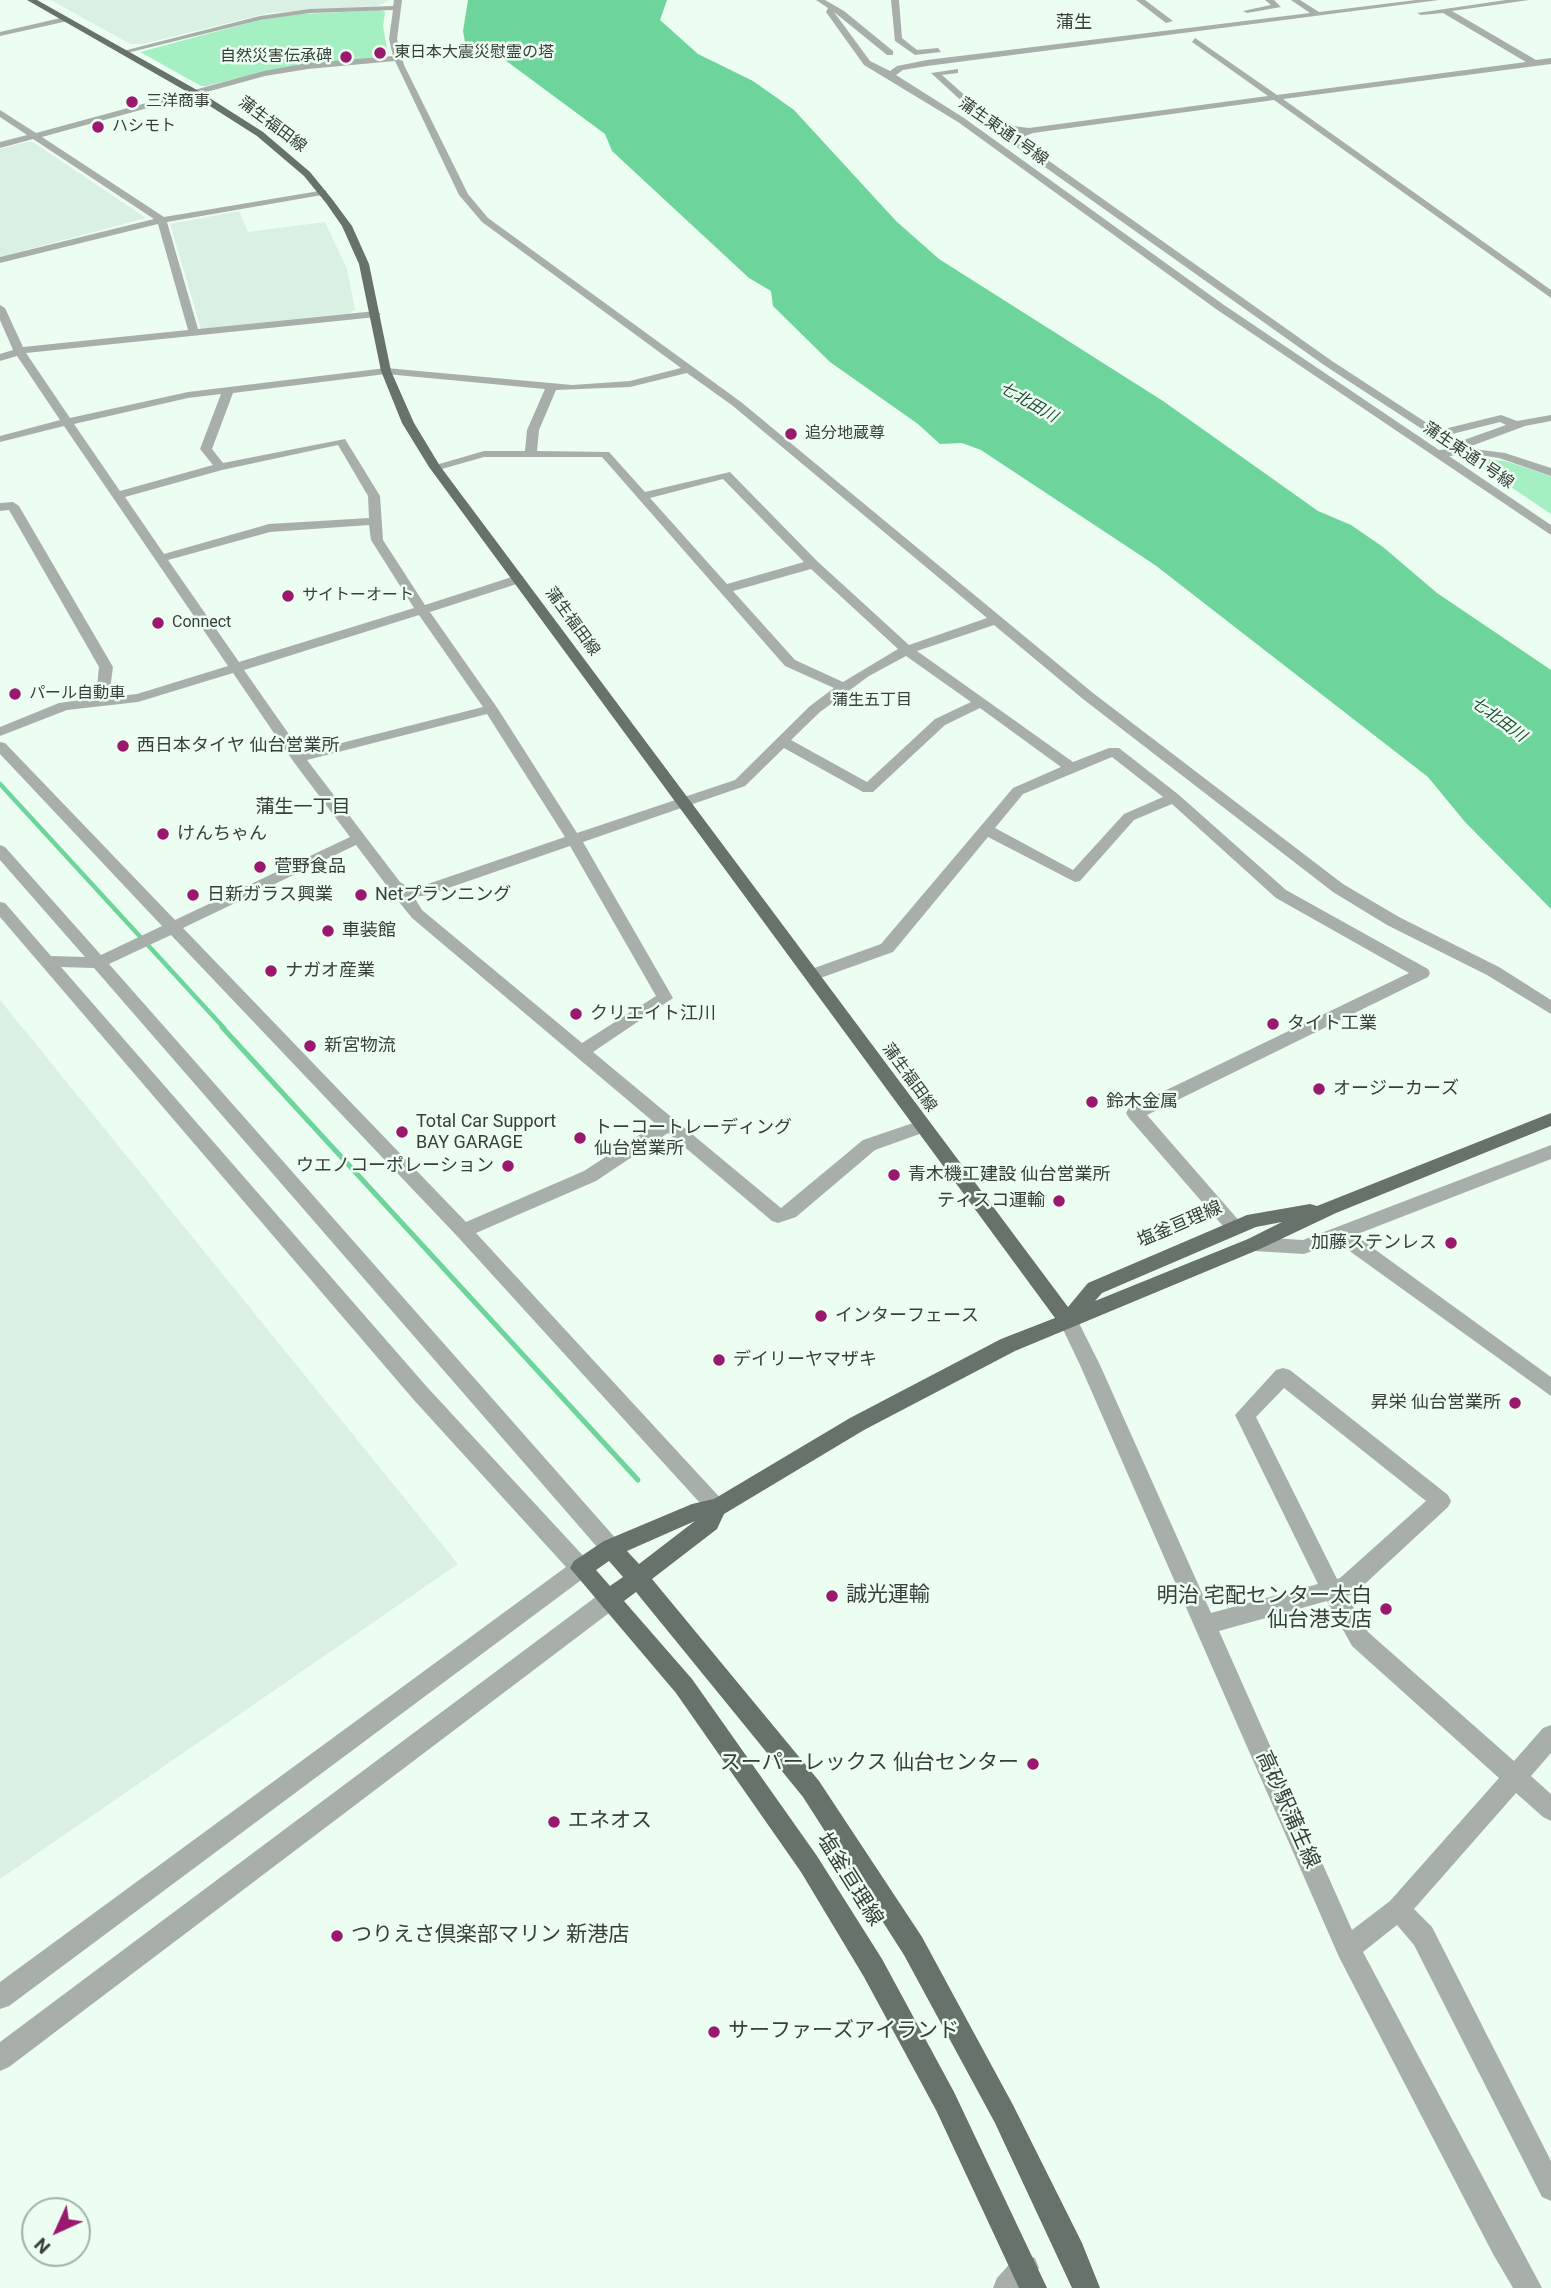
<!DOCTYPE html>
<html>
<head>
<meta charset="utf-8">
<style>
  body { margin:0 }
  #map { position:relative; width:1551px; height:2288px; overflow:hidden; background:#ecfdf2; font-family:Roboto,sans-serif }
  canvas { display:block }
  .north { position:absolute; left:21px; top:2197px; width:70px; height:70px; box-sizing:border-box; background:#ecfdf2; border:2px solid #a4b1a8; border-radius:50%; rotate:225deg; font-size:19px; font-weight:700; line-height:28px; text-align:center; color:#383e3a }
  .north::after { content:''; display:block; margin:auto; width:24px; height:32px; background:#9a196e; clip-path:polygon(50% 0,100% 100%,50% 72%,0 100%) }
</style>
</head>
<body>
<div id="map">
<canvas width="1551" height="2288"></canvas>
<div class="north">N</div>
</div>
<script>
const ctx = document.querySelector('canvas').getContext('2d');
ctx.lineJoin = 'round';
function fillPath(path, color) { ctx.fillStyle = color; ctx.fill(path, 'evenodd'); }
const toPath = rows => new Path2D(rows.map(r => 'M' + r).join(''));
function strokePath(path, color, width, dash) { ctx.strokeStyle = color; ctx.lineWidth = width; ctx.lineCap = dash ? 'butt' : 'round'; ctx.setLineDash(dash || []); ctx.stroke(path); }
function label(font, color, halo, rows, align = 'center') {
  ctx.font = font + ' Roboto,"Noto Sans JP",sans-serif'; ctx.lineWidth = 5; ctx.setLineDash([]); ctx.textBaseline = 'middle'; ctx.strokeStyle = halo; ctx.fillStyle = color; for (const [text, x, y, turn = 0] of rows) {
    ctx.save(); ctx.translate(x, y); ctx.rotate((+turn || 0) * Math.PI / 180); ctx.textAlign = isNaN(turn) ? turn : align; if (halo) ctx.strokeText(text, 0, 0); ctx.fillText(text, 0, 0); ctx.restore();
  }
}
fillPath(toPath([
  [51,0,390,0,377,6,269,13,142,44,130,44],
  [27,142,33,142,146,218,0,257,0,149],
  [239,211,248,232,325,222,347,269,355,310,349,313,201,329,170,224],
  [0,1000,458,1564,0,1879]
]), '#daf0e2');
fillPath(toPath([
  [381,10,385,12,383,26,388,54,383,57,276,69,206,86,201,86,140,52,259,20,302,14],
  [1468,458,1505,461,1551,476,1551,514]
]), '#a5f0c3');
fillPath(toPath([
  [468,0,667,0,660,20,698,54,753,81,794,110,896,221,939,259,1163,401,1318,511,1351,525,1383,547,1437,593,1551,670,1551,909,1465,822,1428,777,1155,565,981,450,962,443,940,444,918,424,830,362,773,306,771,291,749,278,612,151,605,134,505,60,487,53,470,52,466,48,463,31]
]), '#6dd59c');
strokePath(toPath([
  [0,784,224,1028]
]), '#6dd59c', 4.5);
strokePath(toPath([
  [222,1027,638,1480]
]), '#6dd59c', 5);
fillPath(toPath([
  [394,0,402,0,397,39,404,65,468,194,488,218,741,402,1093,693,1343,884,1399,917,1499,967,1551,1000,1551,1014,1487,975,1387,925,1333,892,1083,699,994,625,917,651,1073,762,1109,748,1119,748,1179,795,1286,890,1428,969,1430,973,1428,977,1147,1115,1241,1223,1244,1228,1241,1233,1229,1233,1129,1118,1126,1113,1129,1108,1409,973,1276,898,1172,804,1134,820,1080,881,1075,882,988,837,893,952,812,981,804,975,806,971,881,944,1013,788,1061,767,980,708,945,725,873,792,863,792,784,748,745,786,583,842,673,998,593,1052,781,1208,863,1140,922,1120,928,1121,931,1126,928,1131,875,1150,796,1217,778,1223,772,1221,668,1133,596,1181,476,1233,724,1502,727,1508,724,1514,717,1517,710,1514,457,1236,171,935,109,964,618,1541,621,1548,618,1555,611,1557,604,1555,94,968,61,967,427,1387,588,1561,592,1568,588,1575,9,2006,0,2009,0,1982,566,1567,413,1399,0,917,0,902,5,903,51,956,85,957,0,860,0,845,5,847,101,955,162,926,0,754,0,742,5,743,175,920,350,837,293,761,233,673,138,702,67,710,0,736,0,727,59,703,96,698,99,667,9,510,0,511,0,503,13,502,19,506,113,667,109,697,137,694,228,666,64,426,0,442,0,436,60,420,17,356,0,361,0,354,13,350,0,320,0,305,5,308,23,347,188,330,158,224,0,263,0,257,154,219,33,139,0,148,0,142,27,135,0,117,0,110,36,133,264,71,308,63,393,56,389,39,393,10,310,13,260,20,123,54,119,52,260,16,310,9,393,6,394,0],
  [395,61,459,195,482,222,681,368,630,381,572,385,386,368,188,392,70,418,26,353,376,317,381,314,376,311,198,329,167,222,322,195,327,192,325,190,164,217,42,137,265,76,308,69,395,61],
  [687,373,733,406,987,618,909,645,817,561,730,472,645,492,609,452,537,451,539,430,556,390,630,387,687,373],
  [386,374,545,389,527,430,525,451,484,451,429,467,435,471,484,457,602,457,785,666,834,688,810,706,735,780,577,833,498,709,430,612,523,582,523,576,515,576,425,605,383,540,380,496,345,439,223,463,212,449,233,393,386,374],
  [221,394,200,449,213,465,120,491,74,424,188,398,221,394],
  [338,445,368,496,369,518,269,524,164,554,125,497,222,470,338,445],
  [723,479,804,562,727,584,650,498,723,479],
  [369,525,371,540,414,608,239,662,168,560,270,532,369,525],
  [811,569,898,649,843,682,795,660,733,591,811,569],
  [419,615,483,707,302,753,244,670,419,615],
  [906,656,971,702,935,719,867,782,791,740,820,712,869,676,906,656],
  [487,714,565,837,422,886,408,887,400,882,307,760,487,714],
  [1112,757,1163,797,1124,814,1073,870,995,828,1023,794,1112,757],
  [356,845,390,890,398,895,399,902,412,918,656,1124,584,1171,466,1222,183,928,356,845],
  [570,846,656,996,582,1043,422,910,414,897,428,895,570,846],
  [816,0,825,0,844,11,893,51,893,55,887,55,834,12,870,61,890,71,897,66,927,60,1310,13,1291,0,1300,0,1319,12,1416,0,1439,0,927,66,903,70,896,75,964,118,1224,305,1439,450,1450,449,1461,441,1506,425,1500,422,1444,436,1425,431,1324,365,1011,143,1009,138,1016,134,1013,131,991,128,931,73,958,69,958,73,942,75,997,124,1029,128,1268,96,1192,42,1195,38,1277,95,1526,62,1443,13,1421,15,1417,13,1506,0,1529,0,1452,11,1536,60,1551,58,1551,64,1283,99,1551,290,1551,298,1274,100,1033,133,1018,139,1332,361,1433,427,1444,429,1501,415,1517,421,1551,415,1551,421,1525,426,1466,448,1505,453,1551,468,1551,476,1499,458,1473,454,1449,456,1551,525,1551,535,1216,309,958,122,864,65,826,12,828,8,816,0],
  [891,0,899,0,902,38,917,50,938,48,941,52,915,55,895,41,891,0],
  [1136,0,1145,0,1173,21,1166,23,1136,0],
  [1265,0,1274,0,1281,7,1247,13,1243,11,1271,5,1265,0],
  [65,17,68,21,0,36,0,32,65,17],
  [1551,1145,1551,1159,1355,1235,1551,1377,1551,1396,1337,1242,1304,1254,1254,1251,1248,1249,1245,1244,1248,1239,1254,1237,1303,1240,1551,1145],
  [1068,1313,1075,1315,1100,1365,1211,1613,1318,1584,1235,1415,1276,1370,1283,1368,1290,1370,1448,1495,1451,1501,1448,1507,1354,1594,1347,1596,1368,1632,1514,1761,1543,1728,1551,1725,1551,1753,1531,1776,1551,1794,1551,1821,1543,1817,1516,1793,1414,1909,1432,1927,1551,2161,1551,2201,1542,2197,1414,1945,1397,1925,1363,1952,1542,2288,1513,2288,1493,2254,1339,1957,1080,1365,1059,1321,1061,1315,1068,1313],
  [1284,1388,1426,1501,1340,1578,1337,1579,1256,1417,1284,1388],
  [1327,1601,1352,1646,1499,1778,1390,1901,1352,1930,1219,1631,1327,1601],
  [609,1590,617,1593,620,1600,617,1607,9,2067,0,2071,0,2042,601,1593,609,1590],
  [1025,2254,1035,2258,1039,2268,1025,2288,993,2288,997,2278,1015,2258,1025,2254]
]), '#a8afaa');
fillPath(toPath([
  [27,0,37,0,197,90,263,132,310,172,332,199,352,226,369,264,391,371,414,423,440,466,1068,1307,1088,1283,1247,1215,1310,1204,1317,1206,1551,1113,1551,1126,1336,1213,1260,1249,1015,1351,864,1430,724,1514,717,1529,652,1579,819,1781,922,1937,1013,2105,1082,2243,1100,2288,1072,2288,995,2123,904,1955,803,1797,636,1592,624,1601,692,1679,817,1856,882,1959,954,2092,1047,2288,1019,2288,936,2110,864,1977,801,1872,676,1693,570,1568,574,1561,604,1541,692,1504,714,1499,850,1418,1001,1339,1055,1318,429,467,402,423,381,371,359,264,342,226,326,203,304,176,257,136,191,94,27,0],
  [1282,1222,1248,1239,1095,1301,1102,1293,1256,1227,1282,1222],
  [695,1521,639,1564,627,1551,695,1521],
  [609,1561,623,1577,610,1586,596,1570,609,1561]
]), '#66726a');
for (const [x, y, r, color] of [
  [380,53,7,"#9a196e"],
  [346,57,7,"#9a196e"],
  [132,102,7,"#9a196e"],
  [98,127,7,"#9a196e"],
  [791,434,7,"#9a196e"],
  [288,596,7,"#9a196e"],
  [158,623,7,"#9a196e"],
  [15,694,7,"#9a196e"],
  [123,746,7,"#9a196e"],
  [163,834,7,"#9a196e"],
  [260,867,7,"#9a196e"],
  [193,895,7,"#9a196e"],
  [361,895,7,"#9a196e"],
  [328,931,7,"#9a196e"],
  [271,971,7,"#9a196e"],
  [576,1014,7,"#9a196e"],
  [1273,1024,7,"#9a196e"],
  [310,1046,7,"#9a196e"],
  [1319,1089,7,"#9a196e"],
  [1092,1102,7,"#9a196e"],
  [402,1132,7,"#9a196e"],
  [580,1138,7,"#9a196e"],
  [508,1166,7,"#9a196e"],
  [894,1175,7,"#9a196e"],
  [1059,1201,7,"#9a196e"],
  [1451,1243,7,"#9a196e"],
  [821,1316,7,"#9a196e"],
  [719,1360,7,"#9a196e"],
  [1515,1403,7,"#9a196e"],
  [832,1596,7,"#9a196e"],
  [1386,1609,7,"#9a196e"],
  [1033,1764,7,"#9a196e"],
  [554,1822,7,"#9a196e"],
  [337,1936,7,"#9a196e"],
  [714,2032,7,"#9a196e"]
]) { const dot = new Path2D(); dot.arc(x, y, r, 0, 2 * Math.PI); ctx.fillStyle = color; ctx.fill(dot); strokePath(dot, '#ecfdf2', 2.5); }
label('16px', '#383e3a', '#ecfdf2', [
  ["東日本大震災慰霊の塔",394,53],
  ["自然災害伝承碑",332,57,"right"],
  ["三洋商事",146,102],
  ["ハシモト",112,127],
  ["追分地蔵尊",805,434],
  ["サイトーオート",302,596],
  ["Connect",172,623],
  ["パール自動車",29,694]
], 'left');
label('16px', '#383e3a', '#ecfdf2', [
  ["蒲生福田線",272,125,37],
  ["蒲生東通1号線",1003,132,35],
  ["蒲生東通1号線",1468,456,34],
  ["蒲生福田線",572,622,54],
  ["蒲生福田線",909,1078,54]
]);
label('italic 16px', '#204c34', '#ecfdf2', [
  ["七北田川",1028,403,30],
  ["七北田川",1498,720,36]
]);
label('16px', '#383e3a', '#ecfdf2', [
  ["蒲生五丁目",872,701]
]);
label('18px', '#383e3a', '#ecfdf2', [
  ["蒲生",1074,23]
]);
label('18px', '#383e3a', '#ecfdf2', [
  ["西日本タイヤ 仙台営業所",137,746],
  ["けんちゃん",177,834],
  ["菅野食品",274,867],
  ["日新ガラス興業",207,895],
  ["Netプランニング",375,895],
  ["車装館",342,931],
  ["ナガオ産業",285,971],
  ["クリエイト江川",590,1014],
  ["タイト工業",1287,1024],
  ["新宮物流",324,1046],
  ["オージーカーズ",1333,1089],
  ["鈴木金属",1106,1102],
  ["Total Car Support",416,1122],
  ["BAY GARAGE",416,1143],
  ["トーコートレーディング",594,1128],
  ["仙台営業所",594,1149],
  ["ウエノコーポレーション",494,1166,"right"],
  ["青木機工建設 仙台営業所",908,1175],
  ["ティスコ運輸",1045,1201,"right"],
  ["加藤ステンレス",1437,1243,"right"],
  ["インターフェース",835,1316],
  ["デイリーヤマザキ",733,1360],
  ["昇栄 仙台営業所",1501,1403,"right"]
], 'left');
label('18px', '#383e3a', '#ecfdf2', [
  ["塩釜亘理線",1180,1225,-23]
]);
label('19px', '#383e3a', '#ecfdf2', [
  ["蒲生一丁目",303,808]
]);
label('21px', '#383e3a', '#ecfdf2', [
  ["誠光運輸",846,1596],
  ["明治 宅配センター太白",1372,1597,"right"],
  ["仙台港支店",1372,1621,"right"],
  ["スーパーレックス 仙台センター",1019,1764,"right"],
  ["エネオス",568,1822],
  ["つりえさ倶楽部マリン 新港店",351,1936],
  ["サーファーズアイランド",728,2032]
], 'left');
label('21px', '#383e3a', '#ecfdf2', [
  ["高砂駅蒲生線",1287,1810,66],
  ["塩釜亘理線",849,1880,58]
]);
</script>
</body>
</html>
